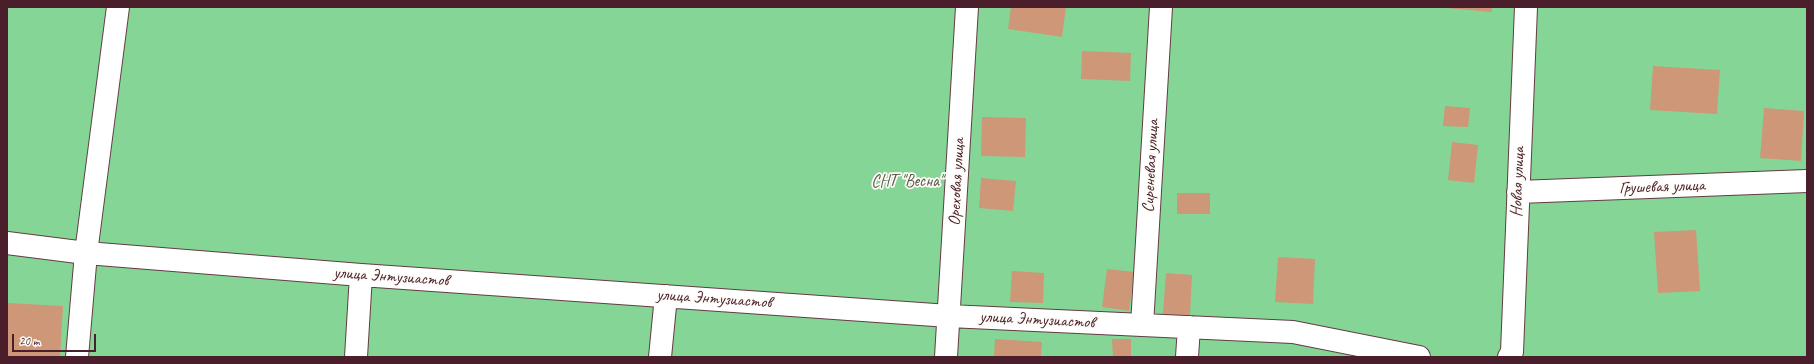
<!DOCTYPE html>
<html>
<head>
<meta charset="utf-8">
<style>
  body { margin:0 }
  #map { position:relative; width:1814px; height:364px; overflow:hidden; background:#f0e1c2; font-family:Caveat,sans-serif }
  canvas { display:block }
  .frame { position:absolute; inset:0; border:8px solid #4a1f2b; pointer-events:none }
  .scale { position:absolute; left:12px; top:334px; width:84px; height:18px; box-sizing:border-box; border:2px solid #4a1f2b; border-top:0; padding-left:5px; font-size:12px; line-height:14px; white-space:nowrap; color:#4a1f2b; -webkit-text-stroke:3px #fdfcf7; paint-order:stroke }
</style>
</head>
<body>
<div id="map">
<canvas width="1814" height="364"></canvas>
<div class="frame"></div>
<div class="scale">20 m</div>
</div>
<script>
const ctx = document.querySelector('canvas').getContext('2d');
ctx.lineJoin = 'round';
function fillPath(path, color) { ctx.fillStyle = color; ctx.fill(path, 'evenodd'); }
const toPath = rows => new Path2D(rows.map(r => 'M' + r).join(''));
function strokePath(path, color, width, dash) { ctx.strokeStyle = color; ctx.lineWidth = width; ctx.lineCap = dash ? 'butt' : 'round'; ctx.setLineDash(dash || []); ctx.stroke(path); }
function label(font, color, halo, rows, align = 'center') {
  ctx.font = font + ' Caveat,sans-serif'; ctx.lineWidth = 3.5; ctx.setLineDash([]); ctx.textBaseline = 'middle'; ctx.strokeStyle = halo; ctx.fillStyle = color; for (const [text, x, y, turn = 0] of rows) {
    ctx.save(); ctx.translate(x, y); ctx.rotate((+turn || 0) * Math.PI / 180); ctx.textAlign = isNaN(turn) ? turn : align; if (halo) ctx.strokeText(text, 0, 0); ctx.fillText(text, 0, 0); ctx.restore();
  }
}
fillPath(toPath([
  [7,7,1807,7,1807,357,7,357]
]), '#85d696');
fillPath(toPath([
  [1011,7,1066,7,1062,37,1008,29],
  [1435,7,1492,7,1492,12],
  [1082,51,1131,53,1130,81,1081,79],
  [1653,66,1720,70,1717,114,1650,110],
  [1445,106,1470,108,1468,127,1443,126],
  [1764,108,1804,111,1801,161,1760,158],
  [982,117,1026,118,1025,157,981,156],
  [1452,142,1478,145,1474,183,1448,180],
  [981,178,1016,181,1013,211,979,208],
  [1177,193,1210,193,1210,214,1177,214],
  [1696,230,1700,291,1658,293,1654,232],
  [1278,257,1315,259,1313,304,1275,302],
  [1107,269,1134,272,1129,311,1102,307],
  [1012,271,1044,273,1043,303,1010,302],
  [1166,273,1192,275,1190,316,1163,314],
  [7,303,63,306,60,357,7,357],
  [995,339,1042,342,1041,357,994,357],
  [1112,339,1131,339,1131,357,1113,357]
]), '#cd9778');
const minor = toPath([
  [1518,192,1807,181],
  [7,243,86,253,361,275,949,316,1293,332,1419,357],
  [1142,325,1161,7],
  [77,357,86,253,118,7],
  [356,357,361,275],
  [660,357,666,296],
  [946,357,967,7],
  [1187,357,1189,327],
  [1509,357,1512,352,1526,7]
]);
strokePath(minor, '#633c42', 24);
strokePath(minor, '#fff', 22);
label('17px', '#4a1f2b', '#fdfcf7', [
  ["Сиреневая улица",1151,166,-87],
  ["Ореховая улица",957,182,-87],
  ["Новая улица",1518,182,-88],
  ["Грушевая улица",1662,187,-2],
  ["улица Энтузиастов",391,277,4],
  ["улица Энтузиастов",714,299,4],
  ["улица Энтузиастов",1037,320,3]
]);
label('17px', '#5c564b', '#fdfcf7', [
  ["СНТ \"Весна\"",907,182]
]);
</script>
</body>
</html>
